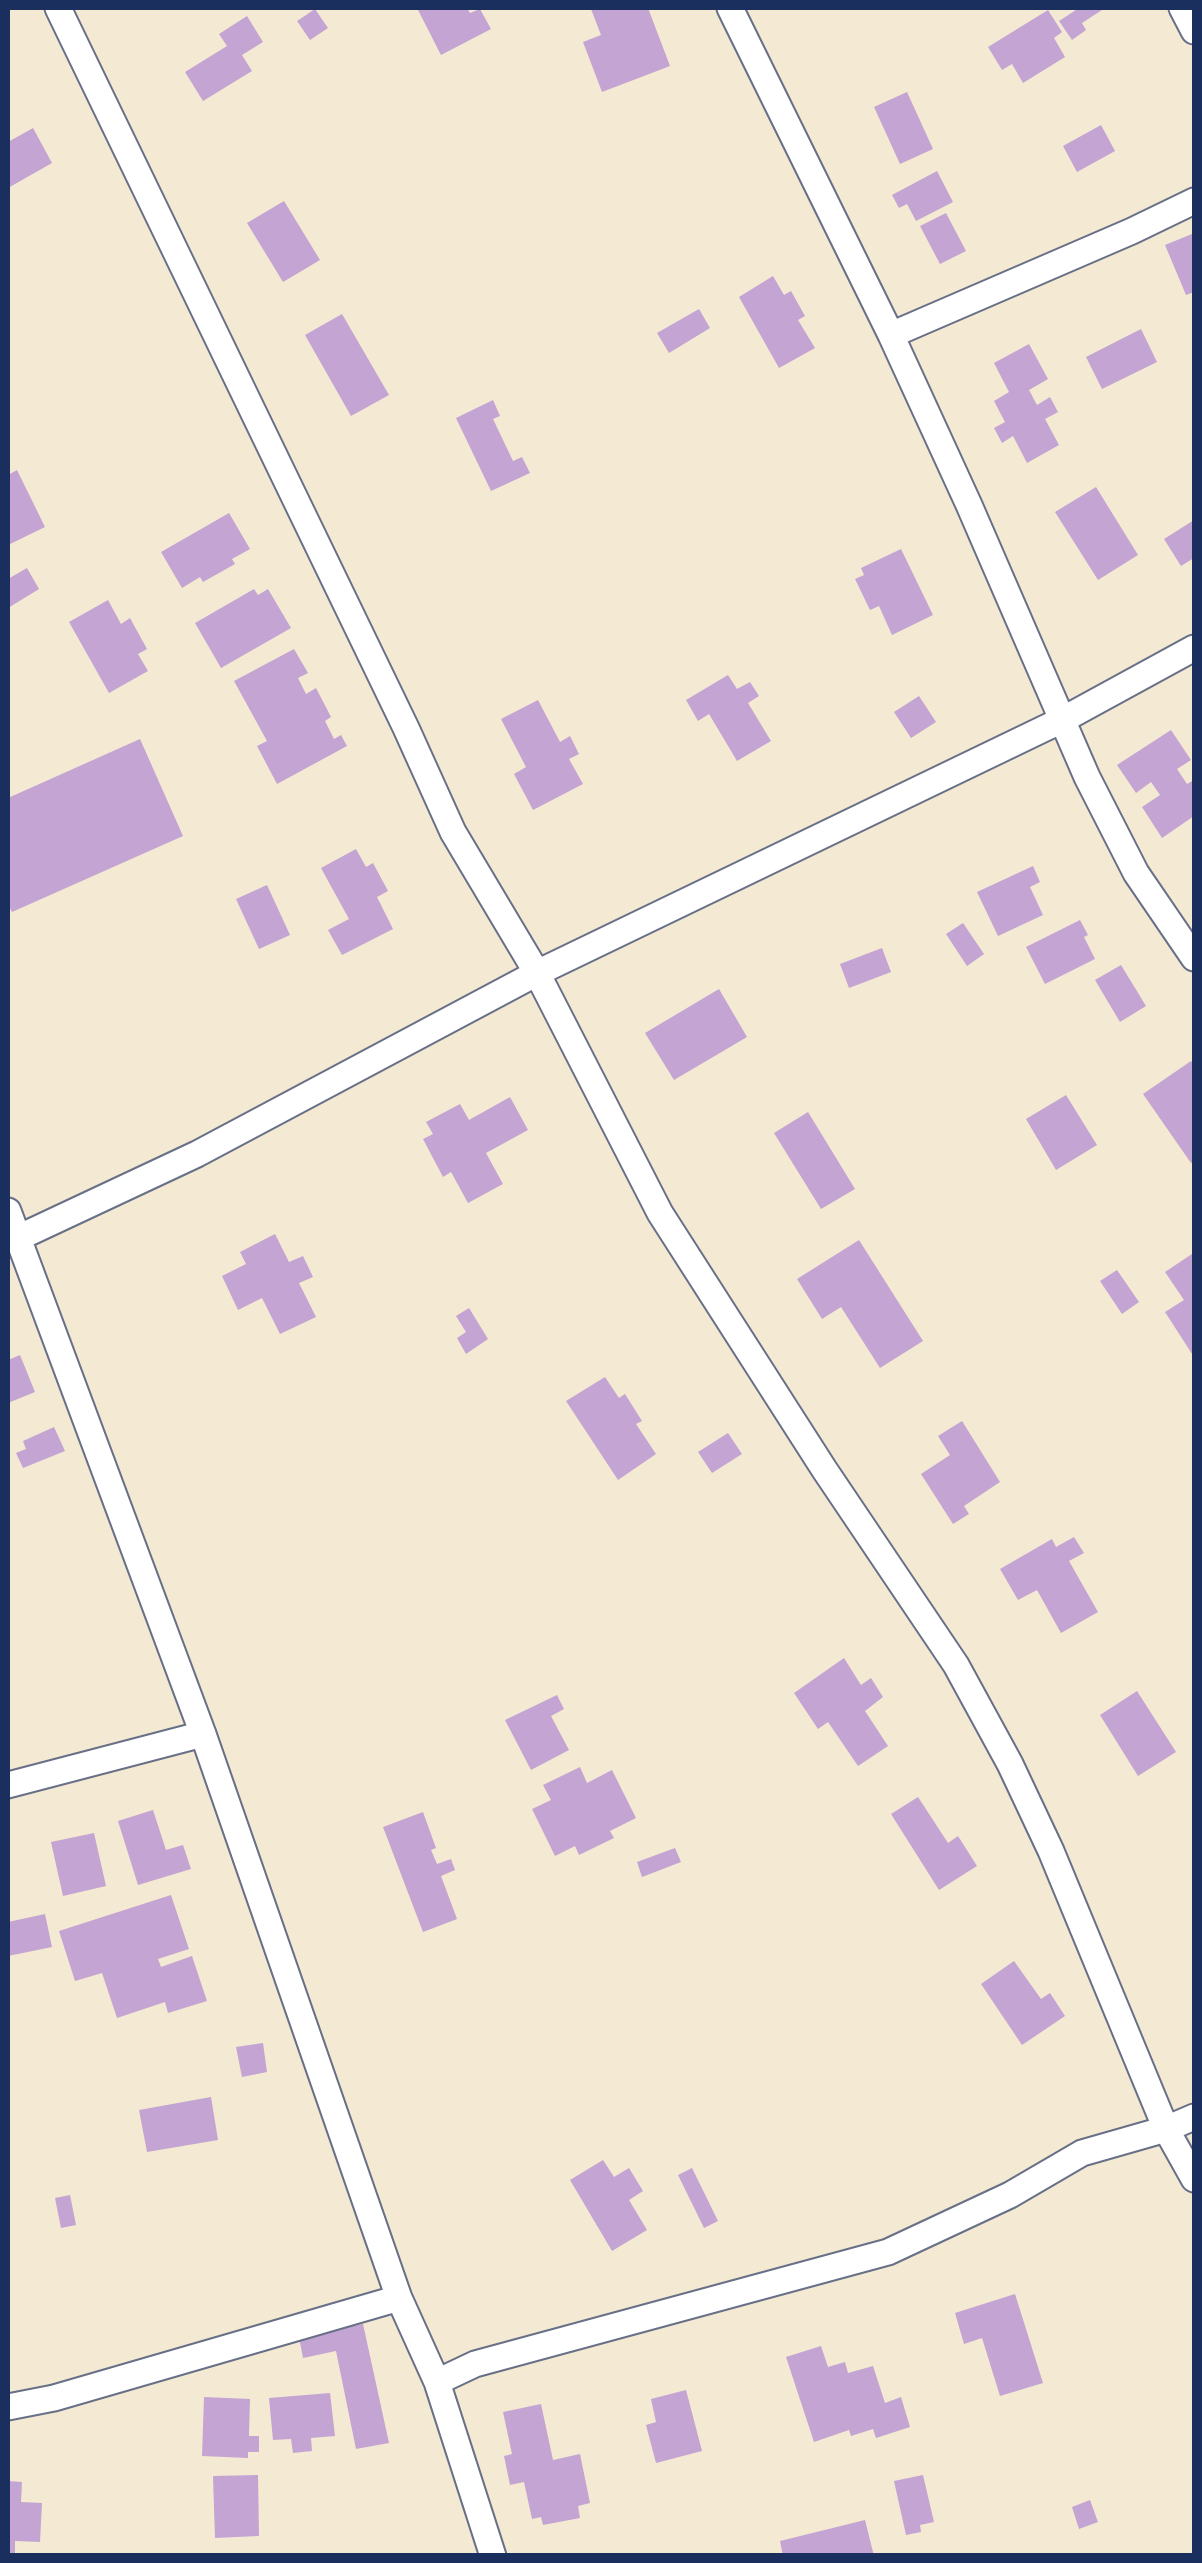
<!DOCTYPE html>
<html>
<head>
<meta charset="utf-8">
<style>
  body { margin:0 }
  #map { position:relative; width:1202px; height:2563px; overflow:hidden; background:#f4e9d2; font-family:"Comic Neue",sans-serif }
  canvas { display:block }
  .frame { position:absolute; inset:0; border:10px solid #1b2f5e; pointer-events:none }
</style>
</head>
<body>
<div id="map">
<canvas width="1202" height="2563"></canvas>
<div class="frame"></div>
</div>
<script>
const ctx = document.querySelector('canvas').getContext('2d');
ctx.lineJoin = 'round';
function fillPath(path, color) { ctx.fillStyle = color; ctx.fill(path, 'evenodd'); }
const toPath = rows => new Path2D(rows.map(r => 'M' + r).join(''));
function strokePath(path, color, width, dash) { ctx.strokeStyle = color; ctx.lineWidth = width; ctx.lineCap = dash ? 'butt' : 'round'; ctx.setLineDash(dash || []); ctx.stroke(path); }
fillPath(toPath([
  [417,8,467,8,470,13,480,9,491,29,441,55],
  [635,8,648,8,670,66,602,92,583,42,601,35,591,9],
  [1079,8,1105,8,1082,23,1086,30,1072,40,1059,21],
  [315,9,328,28,310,40,297,21],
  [1048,10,1062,32,1054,38,1065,57,1023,83,1012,64,1002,70,988,47],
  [247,16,263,42,242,55,252,71,203,101,185,72,227,46,219,34],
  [907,92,933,149,900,164,874,107],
  [1101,125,1115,151,1077,172,1063,146],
  [33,128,52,163,8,188,8,142],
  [937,171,953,202,916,221,907,204,899,208,892,195],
  [284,201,320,260,283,282,247,223],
  [946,213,966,251,940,264,920,226],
  [1192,234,1194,292,1186,295,1165,245],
  [773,276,784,295,791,291,805,316,798,320,815,348,779,368,739,297],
  [699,309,710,328,669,353,657,333],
  [342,314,389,395,351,416,305,335],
  [1141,329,1157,362,1102,389,1086,357],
  [1029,344,1048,379,1029,390,1037,405,1050,397,1058,412,1045,419,1059,445,1027,463,1013,436,1002,443,994,428,1005,422,994,401,1009,392,994,363],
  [493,400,500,416,493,419,513,461,522,457,530,473,491,491,456,418],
  [17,470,45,527,8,545,8,475],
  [1096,487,1138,555,1098,580,1055,512],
  [229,513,250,549,232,559,235,564,203,582,200,577,182,588,161,552],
  [1194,520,1194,558,1181,566,1164,539],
  [901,549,933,615,892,635,879,606,870,610,855,579,864,575,861,568],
  [27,568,39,589,8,608,8,579],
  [254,589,258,595,268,589,291,628,221,668,195,623],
  [108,600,121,624,130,618,147,649,138,654,148,671,109,693,69,622],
  [294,649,308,673,298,678,306,694,316,688,331,717,325,721,334,739,341,735,347,746,277,784,257,746,267,741,234,681],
  [728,675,737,689,750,682,759,696,748,703,771,741,737,761,709,714,698,721,686,700],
  [919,696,936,722,911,738,894,712],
  [538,700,560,742,570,736,579,754,569,759,583,784,533,810,514,774,526,767,501,719],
  [1171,730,1191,760,1177,769,1187,784,1194,780,1194,816,1162,838,1142,807,1160,795,1151,782,1136,793,1117,765],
  [140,739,183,836,12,912,8,905,8,798],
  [356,849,366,867,373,863,388,891,377,897,393,929,342,955,328,930,349,919,321,868],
  [1033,866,1040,882,1030,887,1043,915,998,936,977,892],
  [267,885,290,935,259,949,236,899],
  [1080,920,1088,935,1084,937,1095,959,1045,984,1026,947],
  [963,923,984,954,967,966,946,934],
  [882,948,891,972,849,988,840,964],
  [1121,965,1146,1006,1120,1022,1095,980],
  [719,989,747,1037,674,1080,645,1033],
  [1191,1061,1194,1066,1194,1161,1191,1163,1143,1094],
  [1066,1095,1097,1145,1056,1170,1026,1119],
  [510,1097,528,1130,486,1153,503,1184,468,1203,451,1172,443,1177,423,1139,433,1134,426,1122,460,1104,469,1120],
  [808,1112,855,1189,821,1209,774,1133],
  [275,1234,289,1262,303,1256,313,1277,299,1283,316,1317,280,1334,262,1298,238,1310,222,1276,246,1264,240,1252],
  [859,1240,923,1341,880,1368,841,1307,822,1319,797,1279],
  [1192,1254,1194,1257,1194,1357,1165,1312,1184,1300,1165,1272],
  [1117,1270,1139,1302,1122,1314,1100,1281],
  [469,1308,488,1339,466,1354,457,1338,466,1332,456,1316],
  [20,1355,35,1392,8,1403,8,1360],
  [605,1377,619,1398,625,1394,642,1421,636,1424,656,1454,618,1480,566,1401],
  [962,1421,1000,1482,964,1506,969,1514,953,1524,921,1474,950,1455,938,1436],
  [54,1427,65,1451,23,1468,16,1453,26,1449,23,1441],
  [728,1433,742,1454,712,1473,698,1452],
  [1074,1537,1084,1553,1069,1561,1098,1612,1061,1633,1037,1590,1018,1600,1000,1569,1052,1539,1056,1547],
  [844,1658,861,1685,871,1678,883,1697,865,1711,888,1746,858,1766,828,1722,818,1729,794,1693],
  [1137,1691,1176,1752,1138,1776,1100,1715],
  [557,1695,564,1709,551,1716,569,1750,531,1770,505,1720],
  [580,1767,587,1783,612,1770,636,1818,610,1831,614,1838,579,1855,575,1846,555,1856,532,1809,551,1800,543,1785],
  [918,1797,948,1843,958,1836,977,1866,939,1890,891,1814],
  [153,1810,166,1850,183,1845,191,1869,138,1885,118,1821],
  [423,1812,436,1848,431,1850,437,1864,451,1859,455,1870,441,1876,457,1919,423,1932,383,1827],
  [94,1833,106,1886,63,1896,51,1842],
  [675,1848,681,1862,642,1877,637,1862],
  [171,1895,189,1949,158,1959,161,1967,192,1956,207,2001,168,2013,165,2002,117,2018,102,1973,75,1981,59,1931],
  [45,1914,52,1947,8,1956,8,1922],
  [1014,1961,1041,1999,1050,1993,1065,2016,1022,2045,981,1984],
  [263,2043,267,2072,242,2077,236,2047],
  [211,2097,218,2140,147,2152,139,2110],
  [603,2160,614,2177,629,2168,643,2191,629,2200,647,2230,612,2251,570,2180],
  [692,2168,718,2221,704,2228,678,2175],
  [70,2195,76,2225,61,2228,55,2198],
  [1015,2294,1043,2383,1000,2396,982,2338,964,2344,955,2313],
  [363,2324,389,2443,356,2449,336,2351,303,2358,299,2337],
  [821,2346,828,2367,845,2362,848,2373,873,2366,885,2403,901,2397,910,2427,876,2438,873,2429,851,2436,849,2430,814,2442,786,2357],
  [686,2390,702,2451,656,2463,646,2425,656,2422,651,2399],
  [330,2393,335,2436,311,2438,312,2451,293,2453,291,2439,273,2440,269,2398],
  [204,2397,250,2399,249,2436,259,2436,259,2452,248,2452,248,2458,202,2456],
  [541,2404,553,2460,580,2454,590,2503,578,2506,580,2518,543,2525,541,2517,532,2519,524,2482,510,2485,504,2456,512,2454,503,2412],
  [258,2475,259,2536,215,2538,213,2476],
  [923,2475,934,2522,920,2525,921,2532,906,2535,894,2481],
  [8,2481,22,2482,21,2502,42,2503,40,2542,15,2541,15,2556,8,2556],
  [1090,2500,1098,2522,1079,2529,1072,2507],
  [865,2520,874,2556,783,2556,780,2541]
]), '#c3a4d3');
const minor = toPath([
  [58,8,406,728,453,832,537,973,660,1213,824,1469,956,1665,1010,1764,1051,1851,1166,2129,1194,2179],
  [730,8,891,335,969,505,1087,777,1136,873,1194,958],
  [1182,8,1194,31],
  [891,335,1132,231,1194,201],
  [8,1211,203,1734,399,2298,437,2382,493,2556],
  [20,1237,197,1154,537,973,1064,719,1194,648],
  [8,1785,203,1734],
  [437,2382,475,2364,888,2252,1010,2195,1082,2153,1166,2129,1194,2117],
  [8,2407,54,2398,399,2298]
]);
strokePath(minor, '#677087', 29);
strokePath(minor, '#fff', 25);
</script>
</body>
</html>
